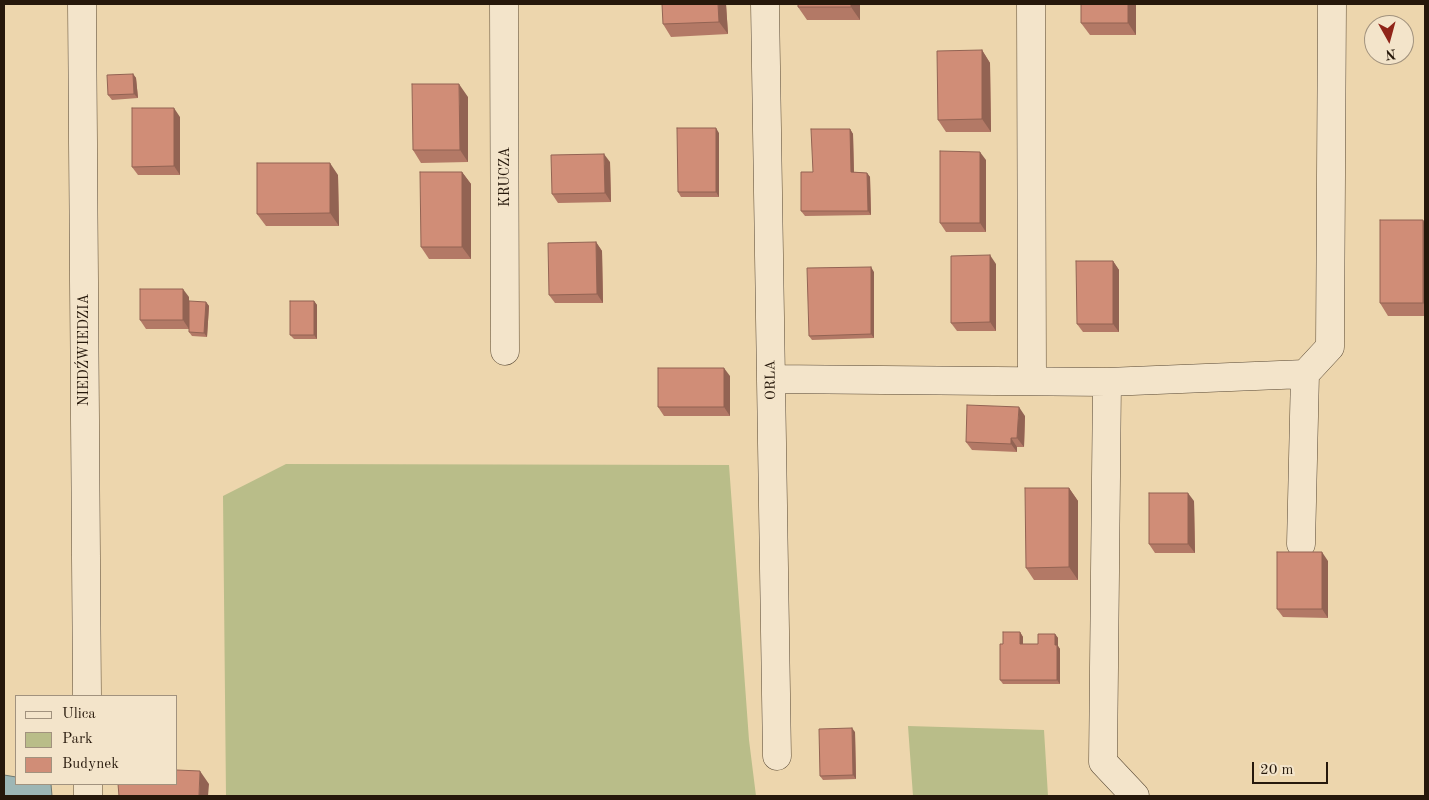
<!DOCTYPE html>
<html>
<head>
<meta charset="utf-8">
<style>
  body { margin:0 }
  #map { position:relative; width:1429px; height:800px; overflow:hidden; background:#edd6ad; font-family:"Old Standard TT",serif }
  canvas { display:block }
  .frame { position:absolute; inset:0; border:5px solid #26180b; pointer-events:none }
  .legend { position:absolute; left:15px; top:695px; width:162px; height:90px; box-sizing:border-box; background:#f3e4ca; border:1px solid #a1927e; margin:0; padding:6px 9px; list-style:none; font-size:15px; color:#26180b }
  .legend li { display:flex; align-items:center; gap:10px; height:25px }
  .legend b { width:25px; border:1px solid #a1927e }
  .north { position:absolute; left:1364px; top:15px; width:50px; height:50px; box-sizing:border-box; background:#f3e4ca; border:1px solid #a1927e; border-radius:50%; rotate:173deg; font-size:14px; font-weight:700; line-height:20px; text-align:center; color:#26180b }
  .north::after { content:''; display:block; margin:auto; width:18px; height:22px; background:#8f2418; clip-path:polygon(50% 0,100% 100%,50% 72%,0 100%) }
  .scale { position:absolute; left:1252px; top:762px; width:76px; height:22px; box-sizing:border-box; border:2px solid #26180b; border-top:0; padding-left:6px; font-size:15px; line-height:18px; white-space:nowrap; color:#26180b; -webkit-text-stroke:4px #f3e4ca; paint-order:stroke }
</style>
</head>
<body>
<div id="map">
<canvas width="1429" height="800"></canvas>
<div class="frame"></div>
<ul class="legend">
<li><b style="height:6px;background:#f3e4ca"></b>Ulica</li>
<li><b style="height:14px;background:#b9bd89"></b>Park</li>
<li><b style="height:14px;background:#d08d77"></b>Budynek</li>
</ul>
<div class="north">N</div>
<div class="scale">20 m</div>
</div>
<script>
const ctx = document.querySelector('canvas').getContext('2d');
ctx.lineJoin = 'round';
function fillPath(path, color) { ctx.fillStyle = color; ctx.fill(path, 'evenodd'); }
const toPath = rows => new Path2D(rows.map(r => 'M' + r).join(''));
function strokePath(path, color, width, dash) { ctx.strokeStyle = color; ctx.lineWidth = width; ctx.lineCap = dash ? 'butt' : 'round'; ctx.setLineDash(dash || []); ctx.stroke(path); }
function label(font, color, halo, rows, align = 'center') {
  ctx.font = font + ' "Old Standard TT",serif'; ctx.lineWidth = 4.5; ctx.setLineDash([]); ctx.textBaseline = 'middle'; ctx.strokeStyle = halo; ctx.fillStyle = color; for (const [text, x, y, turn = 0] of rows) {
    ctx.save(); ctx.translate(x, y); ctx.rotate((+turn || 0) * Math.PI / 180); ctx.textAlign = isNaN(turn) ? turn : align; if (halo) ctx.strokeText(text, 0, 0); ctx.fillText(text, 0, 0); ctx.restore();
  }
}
fillPath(toPath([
  [286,464,729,465,749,740,756,796,226,796,223,496],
  [908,726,1044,730,1048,796,913,796]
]), '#b9bd89');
const water = toPath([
  [4,775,16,777,16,784,51,784,52,796,4,796,4,775]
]);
fillPath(water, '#9db6b5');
strokePath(water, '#6d7771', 1);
const minor = toPath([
  [82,4,87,696],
  [504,4,505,351],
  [765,4,777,756],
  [1031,4,1032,381],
  [771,379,1107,382,1305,374,1330,347,1332,4],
  [1107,382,1103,762,1135,796],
  [1301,544,1305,374],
  [88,784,88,796]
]);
strokePath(minor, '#584834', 29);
strokePath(minor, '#f3e4ca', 28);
fillPath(toPath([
  [726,4,728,34,671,37,663,24],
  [798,4,860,4,860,20,807,20,798,7],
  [1081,4,1136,4,1136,35,1090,35,1081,23],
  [982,50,990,63,991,132,946,132,938,120],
  [133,74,136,78,138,98,112,100,108,95],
  [468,97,468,162,421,163,413,150],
  [180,117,180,175,138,175,132,167],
  [850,129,853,134,854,172,867,173,870,177,871,215,805,216,801,211,813,172],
  [719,133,719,197,681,197,678,192],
  [986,160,986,232,946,232,940,223],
  [610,162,611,202,558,203,552,194],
  [462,172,471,184,471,259,429,259,421,247],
  [338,175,339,226,266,226,257,214],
  [1425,223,1425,316,1388,316,1380,303],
  [596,242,602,251,603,303,555,303,549,295],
  [1113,261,1119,270,1119,332,1083,332,1077,324],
  [996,264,996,331,957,331,951,323],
  [874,272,874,338,812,340,809,336],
  [189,297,189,313,206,302,209,306,207,337,192,336,189,332,189,329,146,329,140,320],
  [314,301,317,305,317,339,294,339,290,335],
  [730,376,730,416,664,416,658,407],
  [1025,416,1024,447,1017,447,1017,452,972,450,966,442],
  [1069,488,1078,501,1078,580,1034,580,1026,568],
  [1194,501,1195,553,1155,553,1149,544],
  [1328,561,1328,618,1283,617,1277,609],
  [1020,632,1023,637,1023,644,1038,644,1055,634,1058,638,1058,646,1060,649,1060,684,1003,684,1000,680,1003,644],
  [855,732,856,779,823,780,820,776]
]), '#b37966');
fillPath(toPath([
  [718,4,726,4,728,34,719,22],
  [851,4,860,4,860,20,851,7],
  [1128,4,1136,4,1136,35,1128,23],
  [982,50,990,63,991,132,982,119],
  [133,74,136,78,138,98,134,94],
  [459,84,468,97,468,162,460,150],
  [174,108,180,117,180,175,174,166],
  [716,128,719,133,719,197,716,192],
  [850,129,853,134,854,177,851,172],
  [980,152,986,160,986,232,980,223],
  [604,154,610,162,611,202,605,193],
  [330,163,338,175,339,226,330,213],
  [462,172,471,184,471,259,462,247],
  [867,173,870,177,871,215,868,211],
  [1423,220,1425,223,1425,306,1423,303],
  [596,242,602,251,603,303,597,294],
  [990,255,996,264,996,331,990,322],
  [1113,261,1119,270,1119,332,1113,324],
  [871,267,874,272,874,338,871,334],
  [183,289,189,297,189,329,183,320],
  [314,301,317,305,317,339,314,335],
  [206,302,209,306,207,337,204,333],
  [724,368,730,376,730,416,724,407],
  [1019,407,1025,416,1024,447,1017,438],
  [1011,438,1017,447,1017,452,1011,444],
  [1069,488,1078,501,1078,580,1069,567],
  [1188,493,1194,501,1195,553,1188,544],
  [1322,552,1328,561,1328,618,1322,609],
  [1020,632,1023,637,1023,649,1020,644],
  [1055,634,1058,638,1058,646,1060,649,1060,684,1057,680,1055,645],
  [852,728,855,732,856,779,853,775],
  [200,771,209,784,208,796,199,796]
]), '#926353');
const building = toPath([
  [662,4,718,4,719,22,663,24,662,4],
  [798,4,851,4,851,7,798,7,798,4],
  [1081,4,1128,4,1128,23,1081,23,1081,4],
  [982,50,982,119,938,120,937,51,982,50],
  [133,74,134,94,108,95,107,75,133,74],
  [412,84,459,84,460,150,413,150,412,84],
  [132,108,174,108,174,166,132,167,132,108],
  [677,128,716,128,716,192,678,192,677,128],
  [811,129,850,129,851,172,867,173,868,211,801,211,801,172,813,172,811,129],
  [940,151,980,152,980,223,940,223,940,151],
  [604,154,605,193,552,194,551,155,604,154],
  [257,163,330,163,330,213,257,214,257,163],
  [420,172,462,172,462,247,421,247,420,172],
  [1380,220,1423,220,1423,303,1380,303,1380,220],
  [596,242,597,294,549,295,548,243,596,242],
  [990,255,990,322,951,323,951,256,990,255],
  [1076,261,1113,261,1113,324,1077,324,1076,261],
  [871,267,871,334,809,336,807,268,871,267],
  [140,289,183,289,183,320,140,320,140,289],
  [189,301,206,302,204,333,189,332,189,301],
  [290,301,314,301,314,335,290,335,290,301],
  [658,368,724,368,724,407,658,407,658,368],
  [967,405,1019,407,1017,438,1011,438,1011,444,966,442,967,405],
  [1025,488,1069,488,1069,567,1026,568,1025,488],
  [1149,493,1188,493,1188,544,1149,544,1149,493],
  [1277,552,1322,552,1322,609,1277,609,1277,552],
  [1003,632,1020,632,1020,644,1038,644,1038,634,1055,634,1055,645,1057,645,1057,680,1000,680,1000,644,1003,644,1003,632],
  [852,728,853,775,820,776,819,729,852,728],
  [176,770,200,771,199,796,119,796,118,784,176,784,176,770]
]);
fillPath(building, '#d08d77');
strokePath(building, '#926353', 1);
label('14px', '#26180b', '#f3e4ca', [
  ["KRUCZA",505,177,-90],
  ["NIEDŹWIEDZIA",84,350,-90],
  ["ORLA",771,380,-91]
]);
</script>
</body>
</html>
